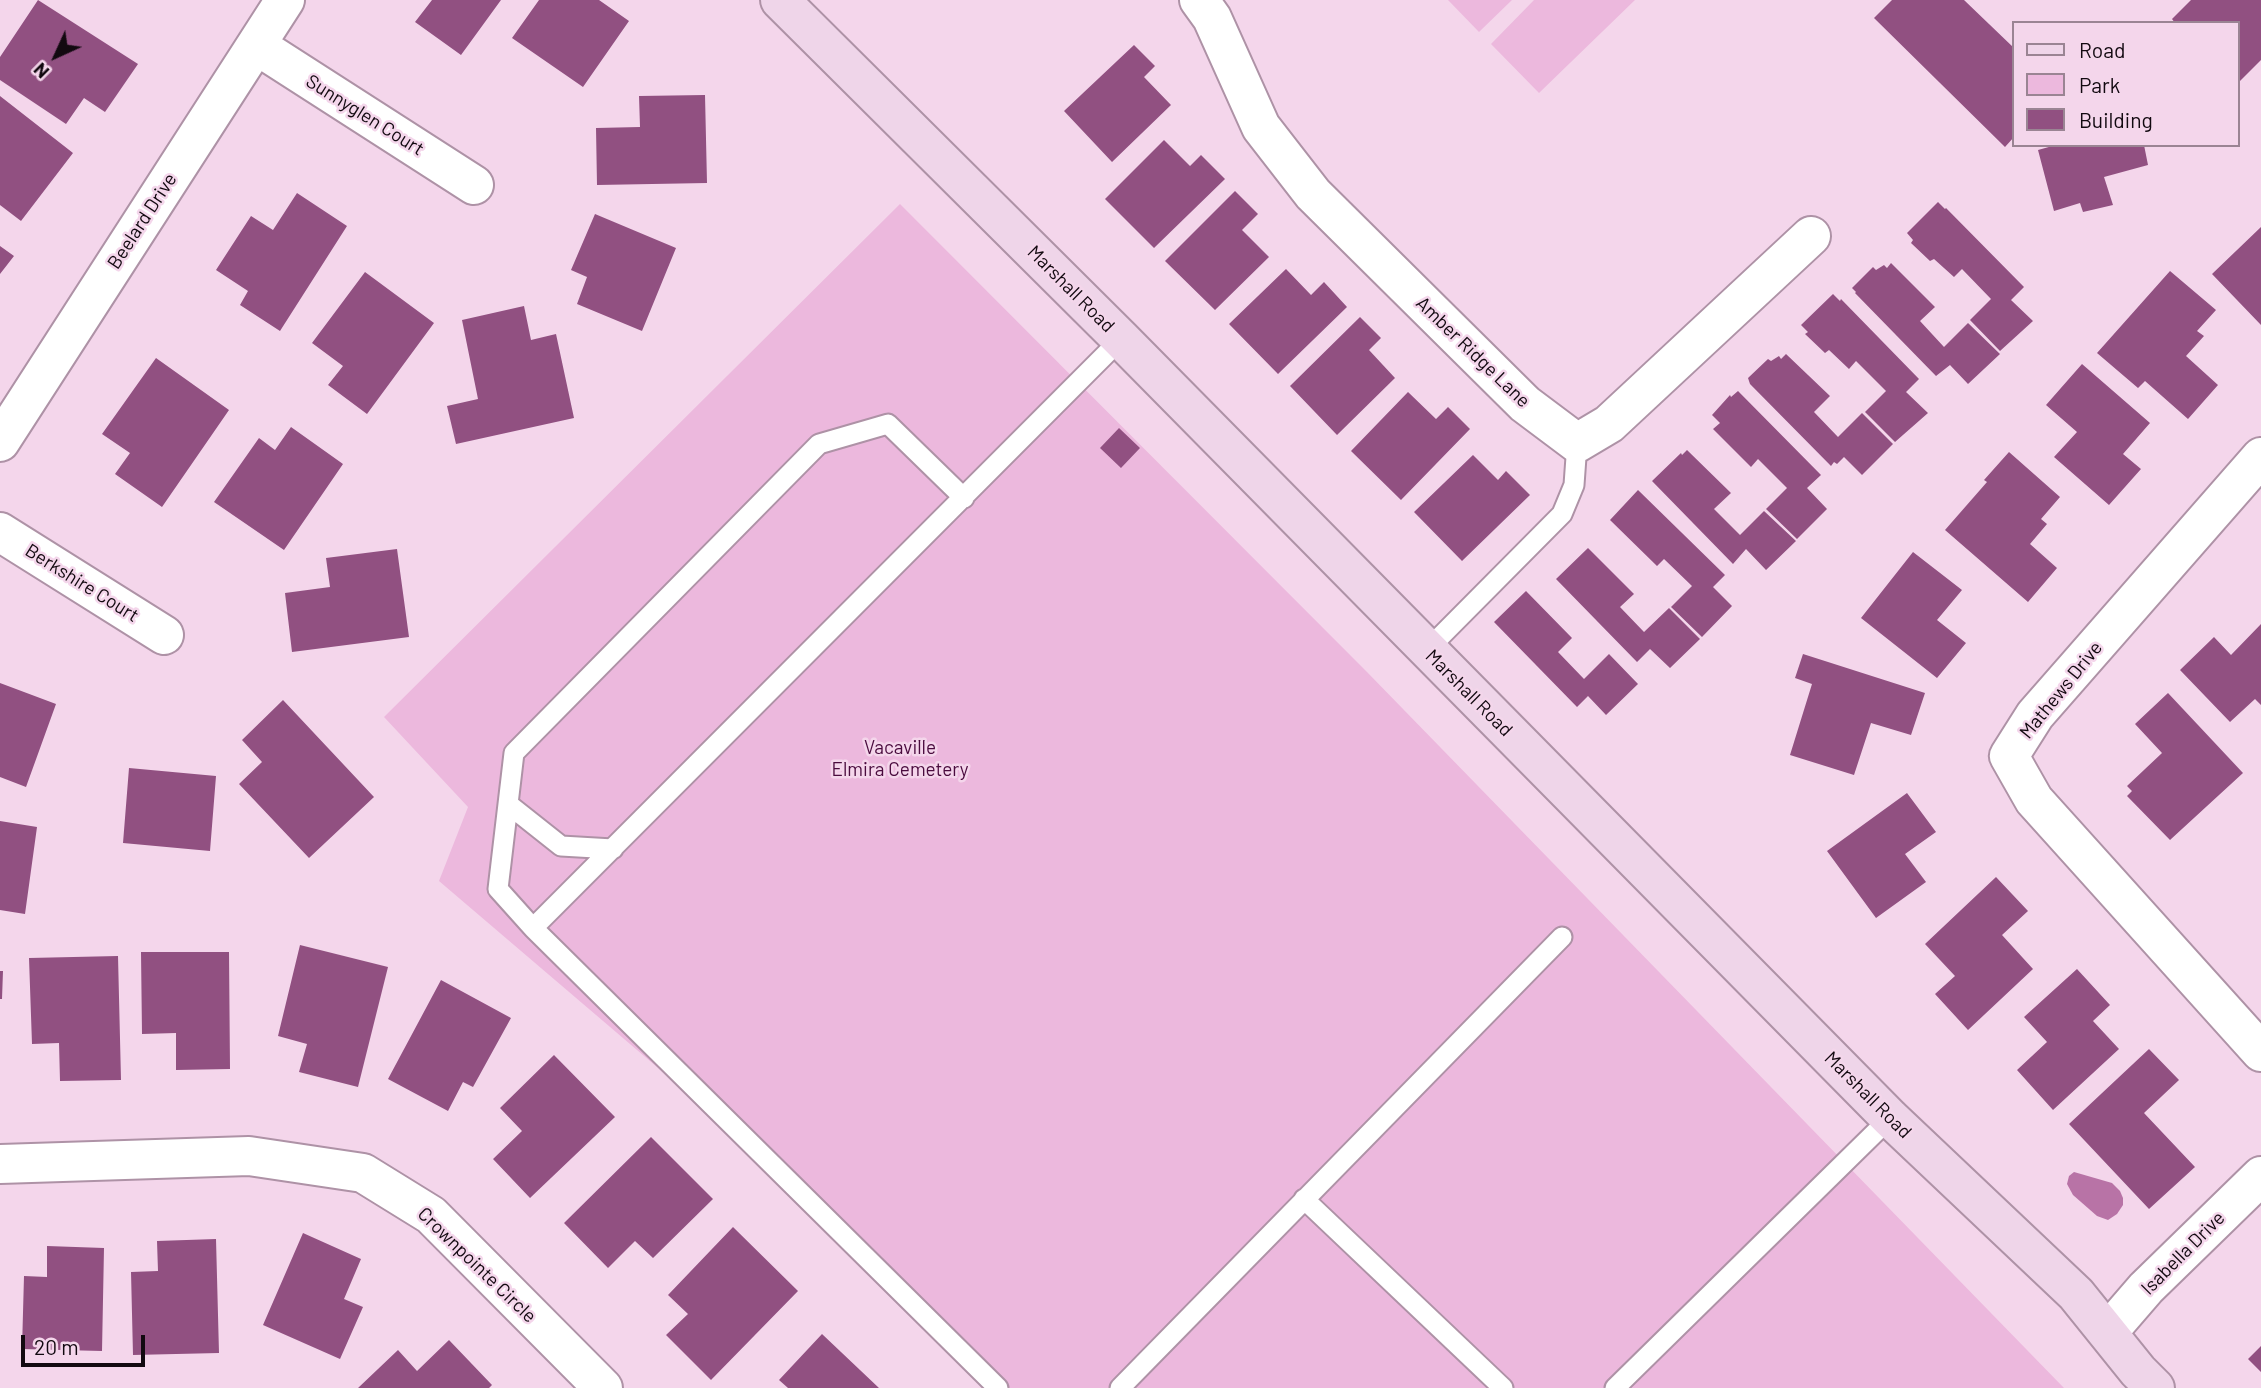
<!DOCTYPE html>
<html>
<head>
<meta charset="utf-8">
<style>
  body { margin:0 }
  #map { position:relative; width:2261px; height:1388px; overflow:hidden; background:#f4d6eb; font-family:Barlow,sans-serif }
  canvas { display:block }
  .legend { position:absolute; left:2012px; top:21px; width:228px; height:126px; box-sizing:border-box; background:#f4d6eb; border:2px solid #9a8493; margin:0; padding:9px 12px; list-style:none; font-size:21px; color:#120910 }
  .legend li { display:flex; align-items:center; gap:14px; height:35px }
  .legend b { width:35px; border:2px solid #9a8493 }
  .north { position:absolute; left:21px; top:21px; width:70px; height:70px; -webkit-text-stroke:5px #f4d6eb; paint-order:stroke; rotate:225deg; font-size:19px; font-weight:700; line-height:28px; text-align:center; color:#120910 }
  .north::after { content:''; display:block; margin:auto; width:24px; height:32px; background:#120910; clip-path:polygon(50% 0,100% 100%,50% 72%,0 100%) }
  .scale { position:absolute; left:21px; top:1335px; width:124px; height:32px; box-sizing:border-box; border:4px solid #120910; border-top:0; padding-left:9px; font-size:21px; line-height:24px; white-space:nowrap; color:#120910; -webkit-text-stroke:5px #f4d6eb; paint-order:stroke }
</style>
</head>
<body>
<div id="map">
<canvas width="2261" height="1388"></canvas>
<ul class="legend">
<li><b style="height:9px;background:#efd5e9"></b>Road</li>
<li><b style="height:19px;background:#ecb8dd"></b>Park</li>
<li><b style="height:19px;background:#915081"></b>Building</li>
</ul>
<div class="north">N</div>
<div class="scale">20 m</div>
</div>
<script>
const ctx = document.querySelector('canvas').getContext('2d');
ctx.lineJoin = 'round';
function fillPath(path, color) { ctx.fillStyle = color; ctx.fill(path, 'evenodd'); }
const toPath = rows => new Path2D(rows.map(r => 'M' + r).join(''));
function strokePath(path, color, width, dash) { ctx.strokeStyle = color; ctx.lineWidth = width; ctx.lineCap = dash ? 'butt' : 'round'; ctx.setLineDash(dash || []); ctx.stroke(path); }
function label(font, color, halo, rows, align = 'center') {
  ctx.font = font + ' Barlow,sans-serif'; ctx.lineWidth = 5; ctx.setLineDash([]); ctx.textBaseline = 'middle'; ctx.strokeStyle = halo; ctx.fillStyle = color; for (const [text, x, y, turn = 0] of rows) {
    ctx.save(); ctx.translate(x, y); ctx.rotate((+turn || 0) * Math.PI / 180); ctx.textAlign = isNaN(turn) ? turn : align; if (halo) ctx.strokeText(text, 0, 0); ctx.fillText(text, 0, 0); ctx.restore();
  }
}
fillPath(toPath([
  [1448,0,1512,0,1479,32],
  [1534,0,1635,0,1539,93,1491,44],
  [900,204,1367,672,2064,1388,992,1388,712,1114,439,881,468,807,384,717]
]), '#ecb8dd');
fillPath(toPath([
  [2074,1172,2112,1183,2120,1191,2123,1198,2123,1205,2117,1214,2108,1220,2097,1216,2073,1195,2067,1184,2069,1176]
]), '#b873a6');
fillPath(toPath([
  [38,0,138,64,105,112,84,98,66,124,0,80,0,57],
  [432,0,501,0,461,55,415,22],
  [539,0,599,0,629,21,583,87,512,38],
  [1892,0,1964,0,2014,48,2014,137,2005,147,1874,18],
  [2191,0,2261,0,2261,60,2238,83,2238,23,2175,23,2172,19],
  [1134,45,1155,66,1144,77,1171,105,1112,162,1064,111],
  [705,95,707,183,597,185,596,128,640,127,639,96],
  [0,96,73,153,21,221,0,205],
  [1164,140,1190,166,1201,155,1225,179,1154,248,1105,199],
  [2056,145,2144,145,2148,165,2104,177,2113,205,2083,212,2080,203,2054,211,2038,150],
  [1235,191,1258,214,1242,230,1269,257,1215,310,1165,261],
  [297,193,347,226,280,331,240,305,248,291,216,270,251,216,273,230],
  [1938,202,1945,209,1946,208,2024,287,2011,300,2033,321,2000,351,1970,320,1991,299,1962,269,1954,277,1934,259,1930,261,1911,243,1913,240,1907,233],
  [595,214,676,248,642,331,577,304,587,277,571,270],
  [2261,227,2261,325,2212,274],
  [0,246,14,256,0,274],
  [1891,263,1935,307,1920,321,1944,347,1968,323,2000,354,1968,384,1950,365,1936,376,1855,293,1856,292,1852,288,1873,267,1876,270,1884,265,1887,268],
  [1286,269,1311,295,1324,282,1347,307,1278,374,1229,324],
  [2170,271,2216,310,2197,331,2204,336,2186,356,2218,385,2188,419,2145,381,2138,388,2097,353],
  [365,272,434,323,367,414,328,385,343,366,312,343],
  [1833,294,1840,301,1841,299,1919,379,1906,392,1928,413,1895,442,1865,412,1886,391,1856,361,1849,369,1829,350,1825,353,1805,334,1808,332,1801,325],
  [524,306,531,340,556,334,574,418,456,444,447,406,478,399,462,320],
  [1360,317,1381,338,1369,350,1395,378,1337,435,1290,386],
  [1786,354,1830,396,1814,412,1838,437,1862,413,1893,444,1862,475,1844,457,1837,464,1834,462,1831,466,1750,384,1748,378,1768,359,1771,361,1779,356,1781,359],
  [156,358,229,410,162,507,115,474,130,453,102,434],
  [2082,364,2150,423,2123,454,2141,469,2109,505,2054,457,2077,432,2046,405],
  [1738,391,1821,475,1807,488,1827,509,1797,539,1766,509,1787,488,1758,459,1751,467,1713,429,1720,423,1712,415,1730,395,1731,397],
  [1408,392,1436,419,1448,407,1470,429,1401,500,1351,451],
  [291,427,343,464,284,550,214,502,259,438,275,450],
  [1119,428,1140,448,1121,468,1100,448],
  [1687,450,1731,493,1714,509,1740,535,1764,511,1796,541,1766,570,1746,549,1733,564,1652,481,1681,453,1682,455],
  [2009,452,2060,497,2041,519,2047,524,2030,544,2057,568,2028,602,1945,530,1987,482,1984,480],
  [1473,455,1498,480,1506,471,1530,495,1462,561,1414,512],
  [1638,490,1725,575,1713,587,1732,606,1702,637,1671,607,1692,586,1664,559,1657,566,1610,520],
  [1588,548,1634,594,1620,607,1644,632,1669,608,1700,639,1670,668,1650,649,1637,662,1556,579],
  [397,549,409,637,292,652,285,593,330,587,326,558],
  [1913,552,1962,590,1937,620,1966,643,1937,678,1861,618],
  [1526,591,1572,638,1558,652,1584,679,1609,654,1638,684,1606,715,1588,696,1577,707,1494,622],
  [2261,624,2261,705,2255,699,2230,722,2180,670,2214,637,2231,655],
  [1803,654,1925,693,1911,735,1871,723,1854,775,1790,755,1812,684,1795,678],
  [0,683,56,704,26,787,0,777],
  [2168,693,2243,773,2170,840,2127,796,2132,791,2127,786,2162,753,2135,724],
  [283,700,374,797,309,858,239,784,262,762,242,740],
  [129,768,216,776,210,851,123,843],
  [1907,793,1936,832,1905,854,1926,882,1876,918,1827,851],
  [0,821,37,827,25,914,0,910],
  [1996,877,2028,911,2002,935,2033,969,1968,1030,1935,994,1955,976,1925,944],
  [300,945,388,967,358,1087,299,1072,307,1044,278,1036],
  [141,952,229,952,230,1069,176,1070,176,1033,142,1034],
  [118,956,121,1080,60,1081,59,1043,32,1044,29,958],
  [2077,969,2110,1005,2093,1021,2119,1049,2053,1110,2017,1070,2047,1042,2024,1017],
  [0,971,3,971,2,999,0,999],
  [441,980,511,1018,473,1087,463,1082,448,1111,388,1079],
  [2149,1049,2179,1080,2144,1113,2195,1167,2149,1209,2069,1124],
  [554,1055,615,1117,530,1198,493,1159,522,1131,500,1108],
  [651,1137,713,1199,653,1258,635,1241,608,1268,564,1223],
  [733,1227,798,1291,711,1380,666,1335,688,1314,668,1295],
  [303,1233,361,1259,344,1299,363,1307,340,1359,263,1325],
  [216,1239,219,1353,133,1355,131,1272,158,1271,157,1241],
  [47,1246,104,1248,102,1351,22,1349,24,1276,47,1277],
  [822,1334,879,1388,788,1388,779,1380],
  [449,1340,492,1385,489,1388,358,1388,398,1350,417,1371],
  [2261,1346,2261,1372,2248,1359]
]), '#915081');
const lane = toPath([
  [1427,650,1562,514,1574,485,1577,443],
  [508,804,561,846,613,849],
  [533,928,498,889,514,753,819,444,888,424,964,498],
  [1304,1199,1503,1388],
  [998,1388,533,928,1121,339],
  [1120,1388,1562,937],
  [1615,1388,1890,1118]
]);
const street = toPath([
  [1199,0,1212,18,1261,127,1313,194,1525,404,1577,443,1609,424,1811,236],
  [256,45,474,185],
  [0,442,285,0],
  [2261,457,2035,715,2009,756,2034,800,2261,1052],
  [0,532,164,635],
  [0,1164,249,1156,363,1173,431,1215,603,1388],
  [2108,1332,2146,1288,2261,1176]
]);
const secondary = toPath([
  [780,0,1121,339,1890,1118,2076,1294,2138,1371,2155,1388]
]);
strokePath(lane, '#ae92a6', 23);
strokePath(street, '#ae92a6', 42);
strokePath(secondary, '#ae92a6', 42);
strokePath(lane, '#fff', 19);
strokePath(street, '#fff', 38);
strokePath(secondary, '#efd5e9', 38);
label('19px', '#120910', '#f4d6eb', [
  ["Sunnyglen Court",365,115,32],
  ["Beelard Drive",142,221,-57],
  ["Marshall Road",1071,289,45],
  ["Amber Ridge Lane",1473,352,44],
  ["Berkshire Court",82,583,32],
  ["Mathews Drive",2061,690,-51],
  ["Marshall Road",1469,693,45],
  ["Marshall Road",1868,1095,45],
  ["Isabella Drive",2183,1253,-45],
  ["Crownpointe Circle",477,1265,44]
]);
label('19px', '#4a0b3e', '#f4d6eb', [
  ["Vacaville",900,748],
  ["Elmira Cemetery",900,770]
]);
</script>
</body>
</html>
